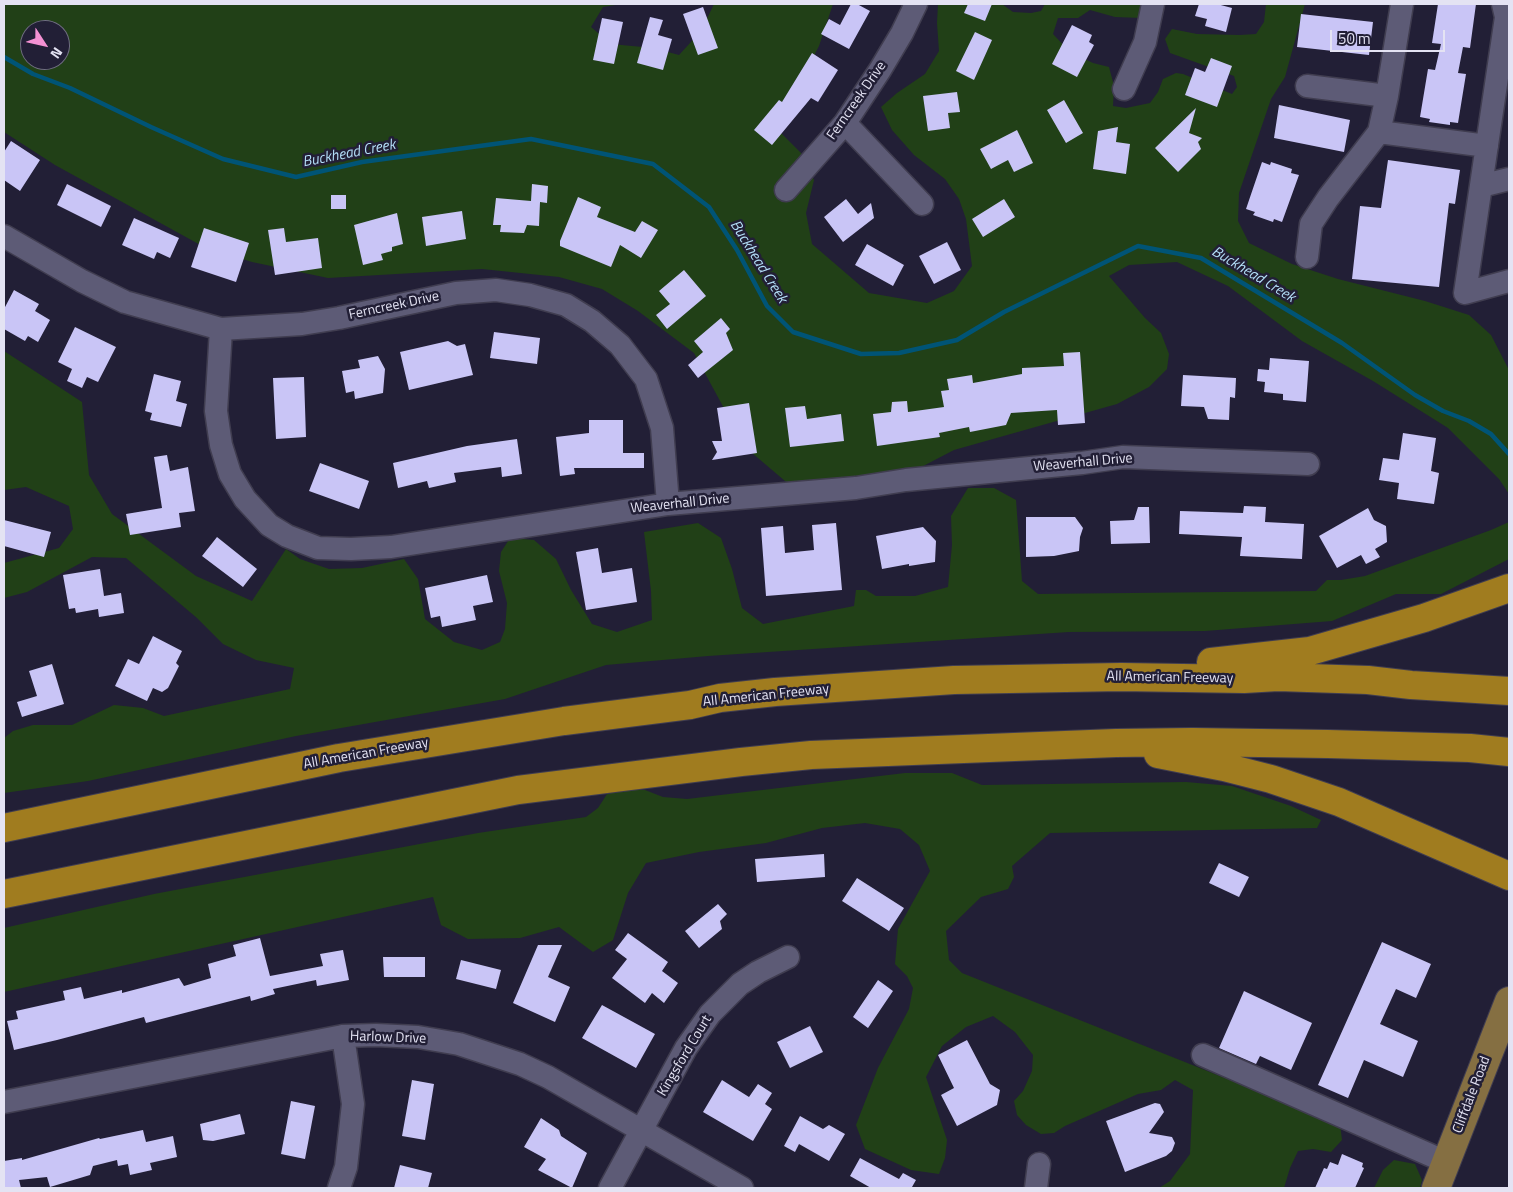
<!DOCTYPE html>
<html>
<head>
<meta charset="utf-8">
<style>
  body { margin:0 }
  #map { position:relative; width:1513px; height:1192px; overflow:hidden; background:#221f36; font-family:"Titillium Web",sans-serif }
  canvas { display:block }
  .frame { position:absolute; inset:0; border:5px solid #e4e3f3; pointer-events:none }
  .north { position:absolute; left:20px; top:20px; width:50px; height:50px; box-sizing:border-box; background:#221f36; border:1px solid #706d82; border-radius:50%; rotate:125deg; font-size:14px; font-weight:700; line-height:20px; text-align:center; color:#e4e3f3 }
  .north::after { content:''; display:block; margin:auto; width:18px; height:22px; background:#f491d3; clip-path:polygon(50% 0,100% 100%,50% 72%,0 100%) }
  .scale { position:absolute; left:1330px; top:30px; width:115px; height:22px; box-sizing:border-box; border:2px solid #e4e3f3; border-top:0; padding-left:6px; font-size:15px; line-height:18px; white-space:nowrap; color:#e4e3f3; -webkit-text-stroke:4px #221f36; paint-order:stroke }
</style>
</head>
<body>
<div id="map">
<canvas width="1513" height="1192"></canvas>
<div class="frame"></div>
<div class="north">N</div>
<div class="scale">50 m</div>
</div>
<script>
const ctx = document.querySelector('canvas').getContext('2d');
ctx.lineJoin = 'round';
function fillPath(path, color) { ctx.fillStyle = color; ctx.fill(path, 'evenodd'); }
const toPath = rows => new Path2D(rows.map(r => 'M' + r).join(''));
function strokePath(path, color, width, dash) { ctx.strokeStyle = color; ctx.lineWidth = width; ctx.lineCap = dash ? 'butt' : 'round'; ctx.setLineDash(dash || []); ctx.stroke(path); }
function label(font, color, halo, rows, align = 'center') {
  ctx.font = font + ' "Titillium Web",sans-serif'; ctx.lineWidth = 5; ctx.setLineDash([]); ctx.textBaseline = 'middle'; ctx.strokeStyle = halo; ctx.fillStyle = color; for (const [text, x, y, turn = 0] of rows) {
    ctx.save(); ctx.translate(x, y); ctx.rotate((+turn || 0) * Math.PI / 180); ctx.textAlign = isNaN(turn) ? turn : align; if (halo) ctx.strokeText(text, 0, 0); ctx.fillText(text, 0, 0); ctx.restore();
  }
}
fillPath(toPath([
  [4,4,622,4,603,7,591,27,611,44,653,48,679,55,701,31,714,4,833,4,819,46,792,98,772,124,802,154,814,180,806,213,812,244,869,293,927,303,954,291,972,266,966,219,959,199,945,179,914,155,892,130,881,107,897,93,925,74,939,51,937,23,938,4,1002,4,1013,12,1031,13,1041,11,1045,4,1149,4,1142,18,1115,17,1090,10,1078,18,1058,18,1053,34,1070,52,1093,63,1109,67,1114,86,1113,106,1126,108,1150,103,1158,92,1163,79,1176,73,1183,74,1232,94,1237,87,1234,76,1170,53,1165,39,1172,29,1197,34,1240,35,1256,34,1264,22,1266,4,1305,4,1285,77,1271,99,1239,193,1238,221,1249,243,1292,264,1338,279,1425,301,1469,315,1491,335,1509,370,1509,494,1499,479,1448,428,1373,381,1302,341,1228,286,1177,262,1129,265,1109,276,1145,318,1161,333,1169,354,1167,369,1149,387,1117,404,954,450,879,489,804,490,785,481,745,447,694,353,638,311,602,289,559,277,482,269,328,278,252,262,204,247,55,165,4,132],
  [30,30,60,30,60,60,30,60],
  [4,351,82,402,89,475,112,514,196,576,252,601,286,549,300,559,329,569,362,568,404,559,418,579,425,619,454,642,482,650,500,642,505,629,507,603,499,571,501,552,510,538,534,540,556,559,571,590,592,624,617,632,652,620,651,591,644,532,698,523,721,538,732,569,742,608,763,624,854,606,856,590,866,590,876,596,915,596,948,587,952,545,951,516,968,488,994,488,1016,500,1022,581,1038,594,1316,591,1327,580,1341,580,1365,576,1491,530,1509,522,1509,559,1441,594,1396,594,1332,621,1205,631,1069,632,708,656,606,665,505,699,296,736,88,781,4,793,4,738,13,731,33,725,72,725,114,705,143,708,164,716,290,689,294,668,256,660,223,644,197,618,126,558,92,557,27,592,4,598,4,563,59,548,73,529,69,506,26,487,4,490],
  [905,773,952,773,982,785,1186,782,1232,786,1291,806,1321,820,1317,828,1050,833,1012,866,1014,877,1008,889,981,897,946,931,949,960,962,973,1340,1124,1342,1140,1331,1152,1313,1149,1298,1151,1290,1168,1284,1188,1159,1188,1170,1181,1190,1154,1193,1090,1175,1080,1161,1090,1138,1094,1065,1126,1054,1133,1041,1134,1026,1125,1017,1115,1014,1101,1023,1091,1032,1071,1033,1055,1015,1032,993,1016,966,1027,942,1046,926,1077,947,1140,945,1158,939,1174,911,1170,865,1149,856,1125,878,1068,909,1009,913,988,907,976,895,964,898,929,930,871,919,845,900,829,865,823,822,828,766,843,699,852,646,863,628,893,613,940,593,952,559,927,520,938,468,939,441,925,433,897,4,992,4,928,154,894,478,833,586,817,598,808,607,794,625,790,645,790,663,797,687,799],
  [1394,1160,1415,1164,1422,1180,1420,1188,1374,1188,1383,1170]
]), '#214017');
strokePath(toPath([
  [4,57,33,74,70,88,151,127,223,159,296,177,362,162,531,139,653,164,709,207,737,250,767,306,793,332,861,354,899,353,957,340,1004,312,1138,246,1201,258,1342,343,1415,395,1443,411,1469,421,1491,434,1509,454]
]), '#005476', 4.5);
fillPath(toPath([
  [851,4,857,4,870,11,849,49,821,34,829,19,840,25],
  [968,4,992,4,985,21,964,13],
  [1199,4,1217,4,1232,8,1226,32,1205,26,1207,19,1195,16],
  [1438,4,1476,4,1470,48,1463,47,1458,73,1466,74,1458,123,1450,122,1450,125,1429,122,1430,119,1420,117,1428,69,1435,70,1441,44,1432,43],
  [703,7,718,48,698,55,683,14],
  [1301,14,1373,22,1369,55,1297,47],
  [650,17,663,20,658,35,672,39,663,70,637,63],
  [602,18,623,22,614,64,593,60],
  [1072,25,1092,35,1089,42,1094,45,1077,77,1052,64],
  [975,32,992,40,974,80,956,71],
  [812,53,838,70,818,102,811,98,772,145,754,130,779,100,782,102],
  [1211,58,1232,66,1217,107,1185,95,1195,68,1205,72],
  [957,92,960,112,948,113,950,128,928,131,923,96],
  [1064,100,1083,133,1066,143,1047,110],
  [1279,105,1350,120,1344,152,1274,138],
  [1196,108,1189,133,1202,138,1198,142,1201,149,1178,172,1155,148],
  [1118,127,1116,142,1130,144,1126,174,1093,169,1098,131],
  [1017,130,1033,163,1014,172,1008,160,991,169,980,149],
  [11,141,40,160,20,191,4,180,4,152],
  [1388,160,1460,170,1455,204,1449,203,1439,287,1352,279,1360,206,1381,208],
  [1262,162,1270,165,1271,162,1292,169,1291,173,1299,175,1282,222,1274,219,1273,222,1253,215,1255,212,1246,209],
  [67,184,111,206,101,227,57,205],
  [532,184,548,186,547,203,540,202,539,226,527,225,524,233,500,232,501,225,493,225,496,198,531,201],
  [331,195,346,195,346,209,331,209],
  [578,197,601,207,597,217,635,232,642,221,658,230,641,258,620,245,611,267,560,246,560,241],
  [846,199,858,214,871,203,874,218,843,242,824,217],
  [1004,199,1015,217,983,237,972,219],
  [462,211,466,239,426,246,422,217],
  [397,213,403,244,392,247,392,251,381,254,383,260,363,265,354,225],
  [134,218,179,238,170,258,157,252,154,259,122,245],
  [204,228,249,243,236,282,191,267],
  [284,228,286,242,318,238,322,268,275,275,268,230],
  [947,242,961,270,934,284,919,256],
  [867,244,904,265,893,286,855,265],
  [684,270,706,296,667,329,656,315,670,304,659,291],
  [14,290,39,304,35,311,50,320,38,342,28,336,25,341,4,329,4,309],
  [721,318,730,329,726,333,733,350,698,378,688,365,703,352,694,341],
  [75,327,116,347,98,382,87,377,82,388,67,381,72,369,58,362],
  [494,332,540,338,537,364,490,358],
  [448,341,457,346,465,344,473,375,409,390,400,352],
  [1080,352,1085,423,1058,425,1057,410,1011,413,1006,425,970,432,969,427,939,433,940,437,877,446,873,414,891,412,892,402,907,401,908,412,944,407,941,391,949,390,947,379,972,375,973,383,1022,374,1022,368,1064,366,1063,353],
  [378,356,385,369,383,393,355,399,354,391,346,393,342,371,360,368,358,360],
  [1270,358,1309,361,1306,402,1283,400,1283,394,1264,392,1265,382,1257,381,1258,369,1269,370],
  [154,374,181,381,176,401,187,404,181,427,150,420,152,413,145,411],
  [1183,375,1236,378,1235,398,1230,397,1229,420,1208,419,1204,407,1181,406],
  [304,377,306,437,276,439,273,378],
  [749,403,757,453,712,460,717,452,712,441,722,441,717,408],
  [805,406,807,419,841,414,844,441,790,447,785,408],
  [589,420,623,420,623,453,644,453,644,468,574,468,575,474,560,476,556,437,589,433],
  [1403,433,1436,438,1431,471,1439,473,1434,504,1397,499,1399,483,1379,480,1383,458,1399,460],
  [517,439,522,474,502,477,501,467,454,473,456,482,429,488,427,481,398,488,393,463,467,446],
  [167,455,170,471,188,467,195,511,179,513,181,527,130,535,126,514,162,508,154,457],
  [320,463,369,481,359,509,309,491],
  [1244,506,1266,507,1265,522,1304,524,1302,559,1240,556,1242,537,1179,534,1180,511,1243,513],
  [1138,507,1149,507,1150,543,1111,544,1110,521,1134,520],
  [1368,508,1374,520,1386,526,1387,542,1375,549,1380,557,1366,564,1361,555,1337,568,1319,536],
  [1026,517,1075,517,1083,528,1080,537,1079,551,1054,556,1026,557],
  [4,520,51,532,44,557,4,546],
  [836,523,842,590,766,596,761,528,783,526,785,553,814,550,812,525],
  [923,527,936,541,935,562,909,566,909,564,882,569,876,536],
  [217,537,257,569,243,587,202,556],
  [598,548,602,573,632,568,637,602,586,610,576,552],
  [100,569,104,596,121,593,124,613,99,617,98,609,76,613,75,608,69,609,63,575],
  [487,575,493,602,473,606,476,620,442,627,440,616,431,618,425,588],
  [153,636,182,651,176,663,179,666,168,688,162,692,153,688,147,701,115,686,128,659,139,664],
  [52,664,64,704,22,717,17,702,37,696,29,671],
  [824,854,825,877,757,882,755,859],
  [1219,863,1249,877,1239,897,1209,883],
  [857,878,904,908,889,931,842,901],
  [718,904,727,914,720,921,722,929,699,948,685,931],
  [628,933,668,962,662,971,678,983,664,1003,652,993,645,1003,612,978,627,959,615,950],
  [260,938,270,976,323,966,320,954,343,950,349,980,317,986,316,980,273,989,275,994,251,1001,250,996,146,1023,144,1017,57,1040,14,1050,7,1021,18,1019,16,1011,65,1000,63,991,81,987,84,999,122,990,122,993,179,978,184,986,211,978,208,964,236,956,233,945],
  [1382,942,1431,964,1416,998,1396,989,1380,1024,1418,1041,1403,1077,1364,1060,1348,1098,1318,1085],
  [538,945,562,945,548,977,570,987,555,1022,513,1003],
  [383,957,425,957,425,977,384,977],
  [461,960,501,970,496,989,456,979],
  [878,980,893,991,868,1028,853,1017],
  [1244,991,1312,1023,1291,1070,1260,1056,1256,1064,1219,1048],
  [602,1005,655,1034,636,1068,582,1038],
  [810,1026,823,1052,790,1068,777,1042],
  [967,1040,990,1084,1000,1090,997,1105,957,1126,941,1095,954,1088,938,1055],
  [412,1080,434,1084,425,1140,402,1136],
  [722,1080,749,1097,758,1084,772,1093,765,1104,772,1109,753,1141,703,1112],
  [291,1101,315,1106,305,1159,281,1154],
  [1155,1103,1160,1104,1164,1112,1149,1133,1172,1137,1175,1143,1172,1151,1166,1156,1125,1172,1106,1121],
  [240,1114,245,1134,213,1141,203,1140,200,1124],
  [800,1116,823,1129,829,1125,845,1134,829,1161,799,1144,795,1152,784,1146],
  [541,1118,559,1130,561,1136,587,1153,572,1188,538,1170,546,1159,524,1147],
  [143,1130,146,1142,173,1136,177,1157,150,1163,152,1170,130,1175,128,1164,118,1166,117,1160,93,1166,90,1175,50,1187,47,1177,19,1180,21,1188,4,1188,4,1161,22,1158,22,1160,99,1138,100,1139],
  [1342,1154,1363,1163,1362,1167,1364,1168,1355,1188,1315,1188,1324,1168,1327,1169,1330,1162,1338,1165],
  [860,1158,899,1179,903,1173,916,1180,912,1187,914,1188,871,1188,850,1176],
  [400,1165,432,1173,428,1188,394,1188]
]), '#c9c5f6');
const minor = toPath([
  [1503,4,1506,17,1465,293,1509,281],
  [1307,86,1387,96],
  [1124,89,1145,42,1153,4],
  [845,123,922,204],
  [1379,132,1487,146],
  [1481,186,1509,179],
  [786,190,845,123,880,70,902,33,916,4],
  [4,236,82,281,125,302,221,329,302,324,339,318,456,293,496,290,530,295,566,305,592,321,620,345,646,379,662,428,668,504],
  [1307,257,1311,224,1328,198,1379,132,1387,96,1402,4],
  [221,329,216,411,221,445,230,474,245,499,269,525,287,536,318,548,351,549,391,547,668,504,856,488,906,480,1082,463,1123,457,1308,464],
  [1203,1055,1446,1162],
  [4,1102,343,1036,376,1035,418,1037,459,1044,520,1064,548,1077,742,1188],
  [339,1188,346,1167,353,1104,343,1036],
  [610,1188,686,1048,710,1014,740,984,758,972,788,957],
  [1036,1188,1039,1164]
]);
const major = toPath([
  [1436,1188,1509,1001]
]);
const highway = toPath([
  [1211,662,1310,651,1424,618,1509,588],
  [1158,754,1224,767,1271,779,1339,802,1509,876],
  [4,828,339,758,564,721,690,705,720,698,775,692,954,680,1121,677,1244,679,1278,677,1368,680,1411,685,1509,691],
  [4,894,518,790,741,762,811,755,1116,743,1192,742,1328,744,1470,748,1509,752]
]);
strokePath(minor, '#403d50', 25);
strokePath(major, '#403d50', 30);
strokePath(highway, '#403d50', 30);
strokePath(minor, '#5d5b76', 22);
strokePath(major, '#856f42', 28);
strokePath(highway, '#a07c1f', 28);
label('14px', '#e4e3f3', '#221f36', [
  ["Ferncreek Drive",857,101,-55],
  ["Ferncreek Drive",394,306,-12],
  ["Weaverhall Drive",1083,463,-5],
  ["Weaverhall Drive",680,504,-6],
  ["All American Freeway",1170,678,1],
  ["All American Freeway",766,696,-6],
  ["All American Freeway",366,754,-10],
  ["Harlow Drive",388,1038,2],
  ["Kingsford Court",685,1056,-59],
  ["Cliffdale Road",1472,1095,-69]
]);
label('italic 15px', '#b3def7', '#221f36', [
  ["Buckhead Creek",349,154,-11],
  ["Buckhead Creek",758,262,58],
  ["Buckhead Creek",1253,275,31]
]);
</script>
</body>
</html>
